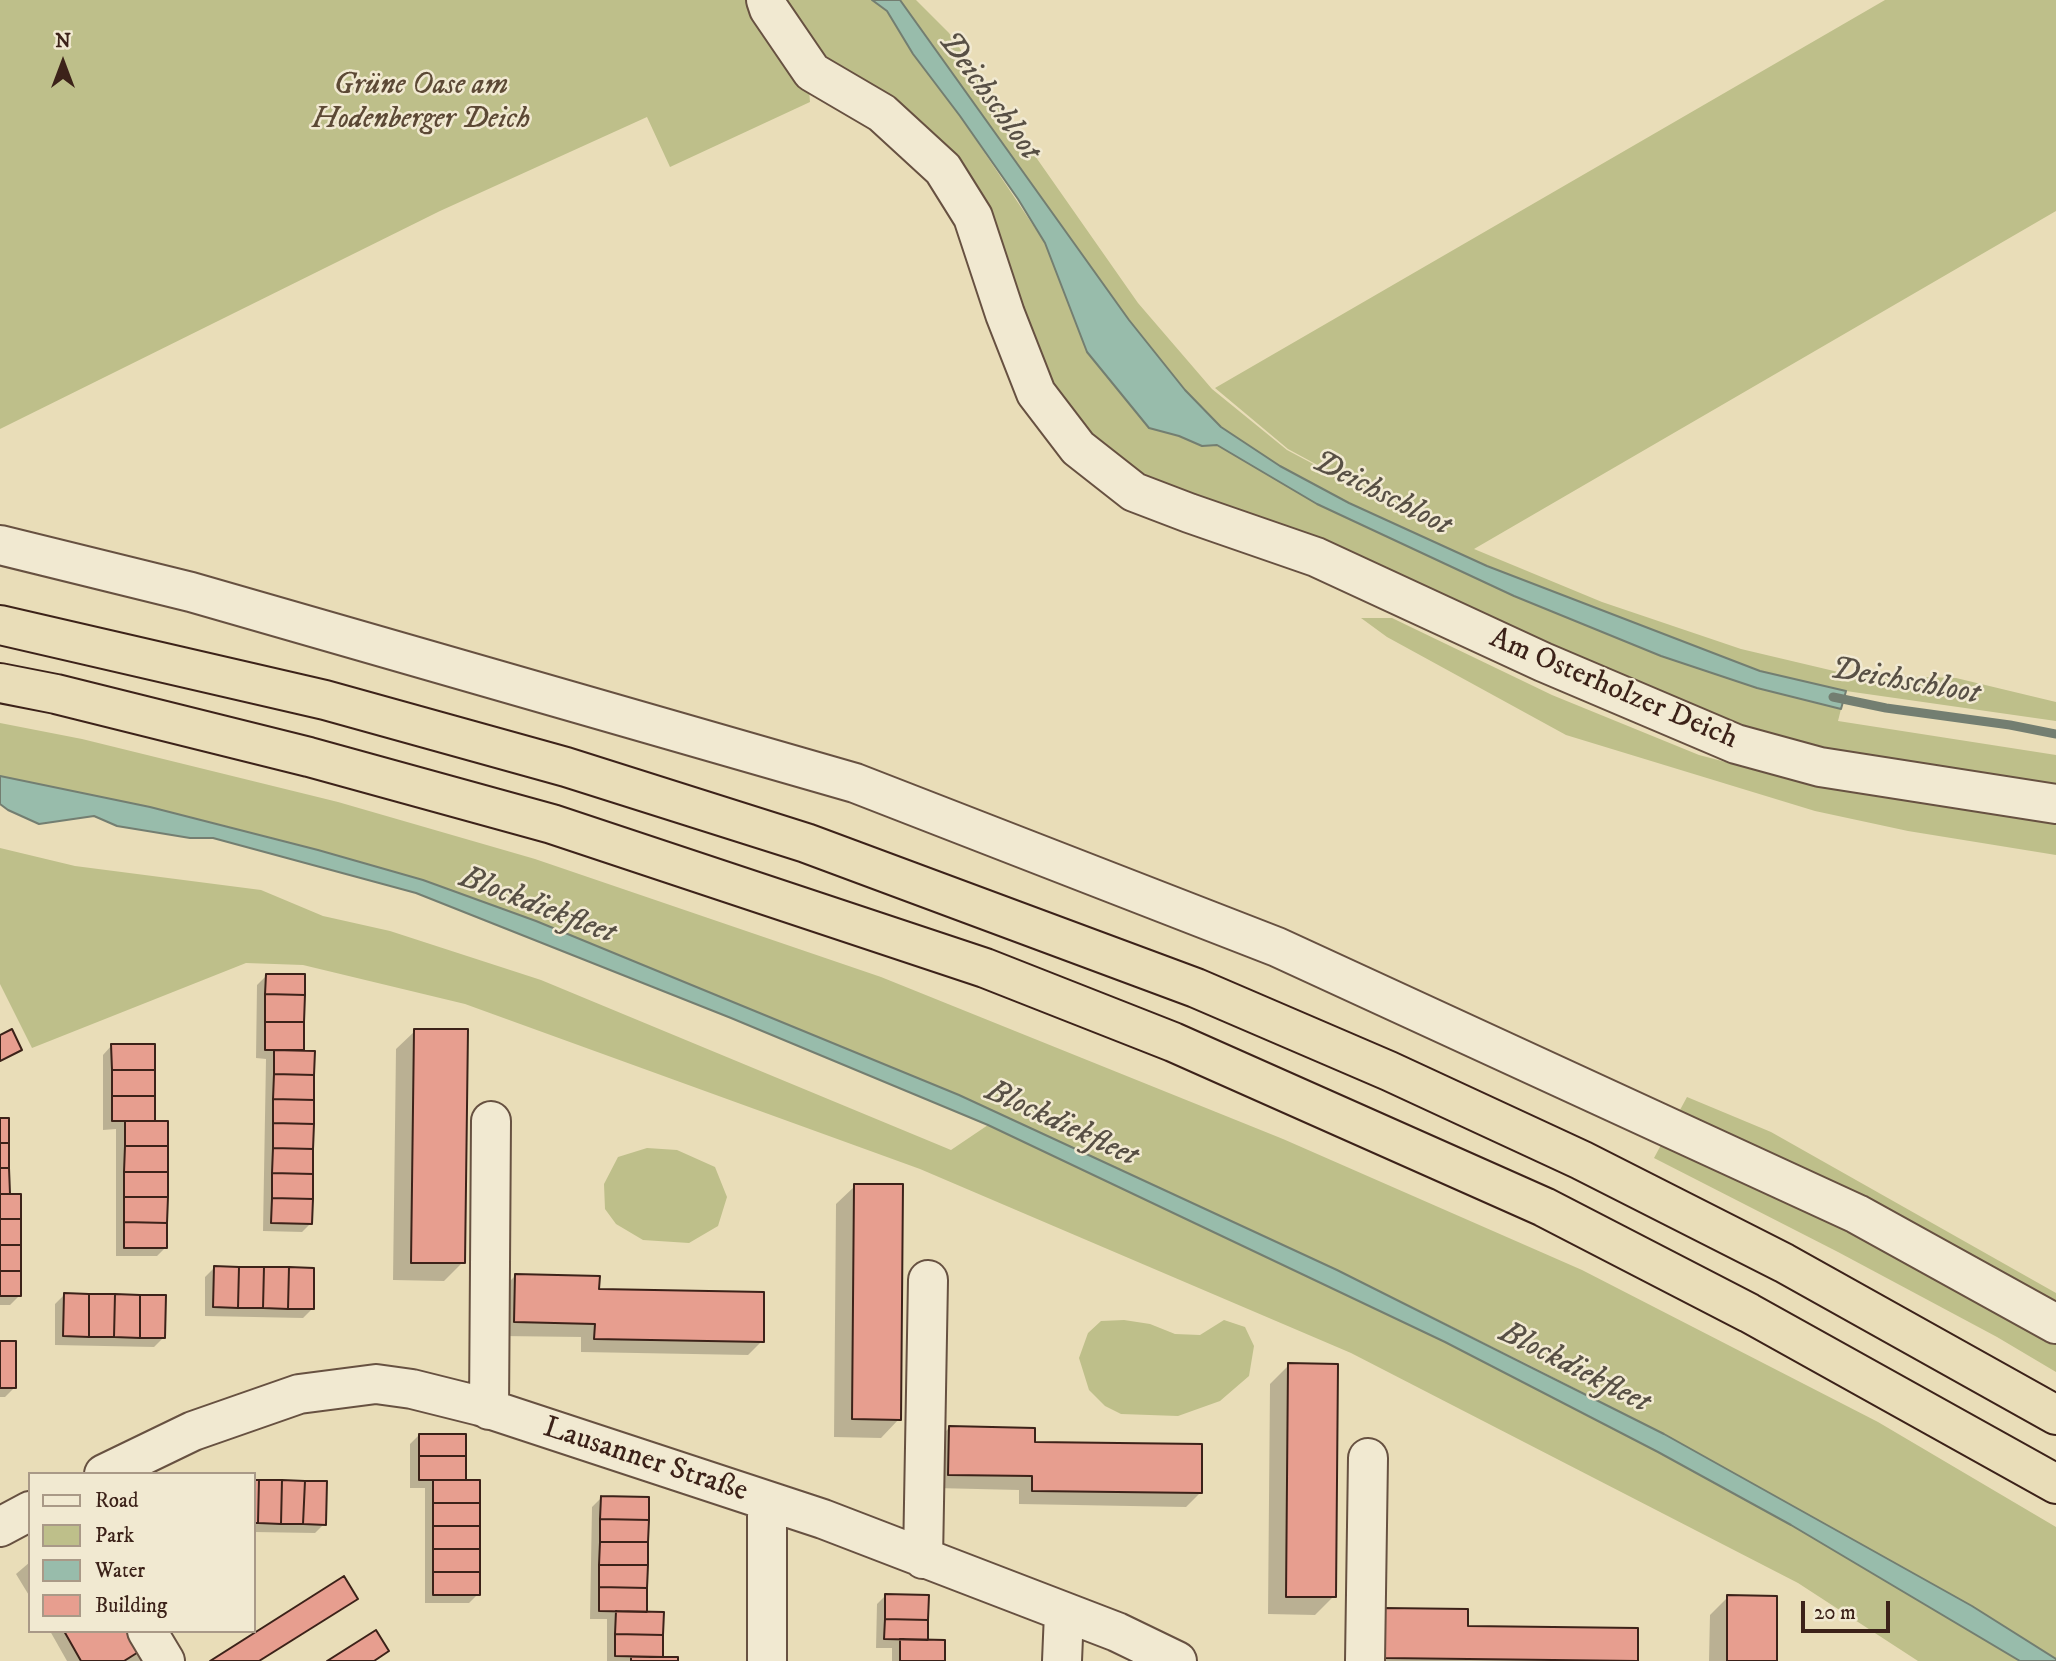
<!DOCTYPE html>
<html>
<head>
<meta charset="utf-8">
<style>
  body { margin:0 }
  #map { position:relative; width:2056px; height:1661px; overflow:hidden; background:#e9ddb8; font-family:"IM FELL DW Pica",serif }
  canvas { display:block }
  .legend { position:absolute; left:28px; top:1472px; width:228px; height:161px; box-sizing:border-box; background:#f1e9d1; border:2px solid #a99987; margin:0; padding:9px 12px; list-style:none; font-size:21px; color:#3c2219 }
  .legend li { display:flex; align-items:center; gap:14px; height:35px }
  .legend b { width:35px; border:2px solid #a99987 }
  .north { position:absolute; left:28px; top:28px; width:70px; height:70px; -webkit-text-stroke:5px #f1e9d1; paint-order:stroke; rotate:0deg; font-size:19px; font-weight:700; line-height:28px; text-align:center; color:#3c2219 }
  .north::after { content:''; display:block; margin:auto; width:24px; height:32px; background:#3c2219; clip-path:polygon(50% 0,100% 100%,50% 72%,0 100%) }
  .scale { position:absolute; left:1801px; top:1601px; width:89px; height:32px; box-sizing:border-box; border:4px solid #3c2219; border-top:0; padding-left:9px; font-size:21px; line-height:24px; white-space:nowrap; color:#3c2219; -webkit-text-stroke:5px #f1e9d1; paint-order:stroke }
</style>
</head>
<body>
<div id="map">
<canvas width="2056" height="1661"></canvas>
<ul class="legend">
<li><b style="height:9px;background:#f1e9d1"></b>Road</li>
<li><b style="height:19px;background:#bebf8a"></b>Park</li>
<li><b style="height:19px;background:#98bcab"></b>Water</li>
<li><b style="height:19px;background:#e79e8f"></b>Building</li>
</ul>
<div class="north">N</div>
<div class="scale">20 m</div>
</div>
<script>
const ctx = document.querySelector('canvas').getContext('2d');
ctx.lineJoin = 'round';
function fillPath(path, color) { ctx.fillStyle = color; ctx.fill(path, 'evenodd'); }
const toPath = rows => new Path2D(rows.map(r => 'M' + r).join(''));
function strokePath(path, color, width, dash) { ctx.strokeStyle = color; ctx.lineWidth = width; ctx.lineCap = dash ? 'butt' : 'round'; ctx.setLineDash(dash || []); ctx.stroke(path); }
function label(font, color, halo, rows, align = 'center') {
  ctx.font = font + ' "IM FELL DW Pica",serif'; ctx.lineWidth = 5; ctx.setLineDash([]); ctx.textBaseline = 'middle'; ctx.strokeStyle = halo; ctx.fillStyle = color; for (const [text, x, y, turn = 0] of rows) {
    ctx.save(); ctx.translate(x, y); ctx.rotate((+turn || 0) * Math.PI / 180); ctx.textAlign = isNaN(turn) ? turn : align; if (halo) ctx.strokeText(text, 0, 0); ctx.fillText(text, 0, 0); ctx.restore();
  }
}
fillPath(toPath([
  [0,0,754,0,809,90,810,102,670,167,647,117,440,211,0,429],
  [781,0,872,0,887,11,913,54,960,116,1045,243,1087,352,1149,428,1179,436,1202,445,1217,445,1317,504,1514,596,1661,656,1757,688,1841,709,1838,721,2056,755,2056,786,1791,747,1162,491,1067,418,999,250,816,54],
  [900,0,916,0,949,33,1138,303,1212,389,1287,450,1441,532,1288,449,1215,388,1885,0,2056,0,2056,211,1474,549,1602,602,1741,649,1851,675,1956,678,2056,702,2056,721,1846,691,1760,671,1487,566,1349,503,1280,466,1221,427,1185,390,1129,320],
  [1361,618,1392,618,1552,695,1699,755,1821,787,1929,799,2056,817,2056,855,1908,831,1815,811,1566,735,1387,637],
  [0,723,82,739,338,802,535,859,881,977,1283,1139,1582,1270,1878,1422,2056,1527,2056,1659,1972,1606,1664,1434,1531,1366,1337,1270,959,1095,536,921,423,880,150,807,0,776],
  [0,848,75,866,261,890,323,916,390,931,541,980,951,1150,988,1125,1445,1342,1658,1452,1791,1525,2020,1661,1918,1661,1798,1583,1351,1353,920,1169,465,1004,303,965,246,963,32,1048,0,984],
  [1687,1097,1771,1132,2056,1293,2056,1372,1997,1337,1838,1252,1654,1158],
  [647,1148,677,1150,715,1167,727,1197,718,1226,689,1243,643,1240,616,1224,605,1209,604,1184,618,1157],
  [1124,1320,1150,1324,1175,1334,1200,1335,1224,1320,1245,1327,1254,1346,1249,1376,1220,1401,1178,1416,1121,1414,1105,1406,1089,1390,1079,1358,1088,1333,1101,1321]
]), '#bebf8a');
const water = toPath([
  [872,0,900,0,1129,320,1185,390,1221,427,1280,466,1349,503,1487,566,1760,671,1846,691,1841,709,1757,688,1661,656,1514,596,1317,504,1217,445,1202,446,1179,436,1149,428,1087,352,1045,243,1018,199,960,116,913,54,887,11,872,0],
  [0,776,150,807,318,850,423,880,536,921,959,1095,1337,1270,1664,1434,1972,1606,2056,1659,2056,1661,2020,1661,1791,1525,1658,1452,1445,1342,988,1125,731,1018,416,893,213,838,190,838,117,826,94,816,39,824,8,810,0,804,0,776]
]);
fillPath(water, '#98bcab');
strokePath(water, '#737e71', 2);
fillPath(toPath([
  [266,976,303,976,302,1052,311,1223,302,1232,263,1231,266,1059,256,1058,257,985],
  [415,1031,463,1262,444,1281,393,1280,396,1049],
  [112,1045,153,1123,166,1247,157,1256,116,1256,116,1129,103,1130,103,1055],
  [0,1120,19,1296,10,1305,0,1305],
  [855,1186,899,1419,881,1438,834,1437,836,1204],
  [214,1268,312,1309,303,1318,205,1316,205,1277],
  [515,1276,598,1291,762,1341,748,1355,581,1352,581,1337,501,1336,501,1290],
  [64,1295,163,1338,154,1347,55,1345,55,1304],
  [0,1343,15,1387,5,1397,0,1397],
  [1289,1365,1334,1596,1315,1615,1268,1614,1270,1384],
  [949,1428,1033,1443,1200,1493,1186,1507,1019,1504,1019,1490,935,1488,935,1442],
  [419,1435,464,1482,478,1594,469,1603,425,1603,425,1488,410,1488,410,1444],
  [254,1481,325,1483,324,1524,315,1533,254,1532],
  [601,1498,645,1613,662,1613,661,1659,676,1661,607,1661,607,1619,590,1619,592,1507],
  [30,1562,30,1597,16,1574],
  [886,1595,926,1642,943,1661,892,1661,892,1648,876,1648,877,1604],
  [1728,1597,1775,1661,1709,1661,1710,1615],
  [1466,1628,1636,1630,1636,1661,1369,1661],
  [50,1631,126,1631,144,1661,67,1661]
]), '#0003');
strokePath(toPath([
  [1833,697,1886,708,2010,725,2056,734]
]), '#737e71', 9);
const building = toPath([
  [266,974,305,974,305,995,265,994,266,974],
  [265,994,305,995,304,1022,265,1022,265,994],
  [265,1022,304,1022,304,1050,265,1050,265,1022],
  [12,1029,22,1050,0,1061,0,1035,12,1029],
  [414,1029,468,1029,465,1263,411,1263,414,1029],
  [111,1044,155,1044,155,1070,112,1070,111,1044],
  [274,1050,315,1051,314,1075,274,1074,274,1050],
  [112,1070,155,1070,155,1096,112,1096,112,1070],
  [274,1074,314,1075,314,1100,273,1099,274,1074],
  [112,1096,155,1096,155,1121,112,1121,112,1096],
  [273,1099,314,1100,314,1124,273,1123,273,1099],
  [0,1118,9,1118,9,1143,0,1143,0,1118],
  [125,1121,168,1121,168,1146,125,1146,125,1121],
  [273,1123,314,1124,313,1149,273,1148,273,1123],
  [0,1143,9,1143,9,1168,0,1168,0,1143],
  [125,1146,168,1146,168,1172,124,1172,125,1146],
  [273,1148,313,1149,313,1174,272,1173,273,1148],
  [0,1168,9,1168,10,1194,0,1194,0,1168],
  [124,1172,168,1172,168,1197,124,1197,124,1172],
  [272,1173,313,1174,313,1199,272,1198,272,1173],
  [854,1184,903,1184,901,1420,852,1419,854,1184],
  [0,1194,21,1194,21,1219,0,1219,0,1194],
  [124,1197,168,1197,167,1223,124,1222,124,1197],
  [272,1198,313,1199,312,1224,271,1223,272,1198],
  [0,1219,21,1219,21,1245,0,1245,0,1219],
  [124,1222,167,1223,167,1248,124,1248,124,1222],
  [0,1245,21,1245,21,1271,0,1271,0,1245],
  [214,1266,239,1267,238,1308,213,1307,214,1266],
  [239,1267,264,1267,263,1308,238,1308,239,1267],
  [264,1267,289,1267,288,1309,263,1308,264,1267],
  [289,1267,314,1268,314,1309,288,1309,289,1267],
  [0,1271,21,1271,21,1296,0,1296,0,1271],
  [515,1274,600,1276,599,1289,764,1292,764,1342,594,1339,595,1324,514,1322,515,1274],
  [64,1293,89,1294,89,1337,63,1336,64,1293],
  [89,1294,115,1294,114,1337,89,1337,89,1294],
  [115,1294,140,1295,140,1338,114,1337,115,1294],
  [140,1295,166,1295,165,1338,140,1338,140,1295],
  [0,1341,16,1341,16,1388,0,1388,0,1341],
  [1288,1363,1338,1364,1336,1597,1286,1597,1288,1363],
  [949,1426,1035,1428,1035,1442,1202,1444,1202,1493,1032,1491,1032,1476,948,1475,949,1426],
  [419,1434,466,1434,466,1456,419,1456,419,1434],
  [419,1456,466,1456,466,1480,419,1480,419,1456],
  [254,1480,259,1480,258,1523,254,1523,254,1480],
  [259,1480,282,1480,281,1524,258,1523,259,1480],
  [282,1480,305,1481,303,1524,281,1524,282,1480],
  [433,1480,480,1480,480,1503,433,1503,433,1480],
  [305,1481,327,1481,326,1525,303,1524,305,1481],
  [601,1496,649,1497,649,1520,600,1519,601,1496],
  [433,1503,480,1503,480,1526,433,1526,433,1503],
  [600,1519,649,1520,648,1542,600,1542,600,1519],
  [433,1526,480,1526,480,1549,433,1549,433,1526],
  [600,1542,648,1542,648,1565,599,1565,600,1542],
  [433,1549,480,1549,480,1572,433,1572,433,1549],
  [599,1565,648,1565,647,1588,599,1587,599,1565],
  [433,1572,480,1572,480,1595,433,1595,433,1572],
  [344,1576,358,1599,259,1661,210,1661,344,1576],
  [599,1587,647,1588,647,1612,599,1611,599,1587],
  [885,1594,929,1595,928,1620,885,1619,885,1594],
  [1727,1595,1777,1596,1777,1661,1727,1661,1727,1595],
  [1383,1608,1468,1609,1468,1626,1638,1628,1638,1661,1383,1658,1383,1608],
  [616,1611,664,1612,663,1635,615,1634,616,1611],
  [885,1619,928,1620,928,1640,884,1639,885,1619],
  [376,1630,389,1651,374,1661,327,1661,376,1630],
  [64,1631,128,1631,140,1651,124,1661,81,1661,64,1631],
  [615,1634,663,1635,663,1657,615,1656,615,1634],
  [900,1639,945,1640,945,1661,900,1661,900,1639],
  [631,1657,678,1657,678,1661,631,1661,631,1657]
]);
fillPath(building, '#e79e8f');
strokePath(building, '#3c2219', 2);
const minor = toPath([
  [766,0,769,9,812,72,882,113,943,169,973,217,1005,314,1036,393,1078,448,1134,492,1189,513,1316,557,1543,662,1736,744,1820,767,2056,804],
  [0,545,191,592,855,783,1277,947,1857,1214,2056,1324],
  [489,1410,491,1121],
  [104,1474,193,1431,299,1394,376,1384,412,1389,480,1406,823,1519,1117,1632,1177,1661],
  [767,1501,767,1661],
  [0,1527,30,1511],
  [923,1559,928,1280],
  [147,1631,165,1661],
  [1062,1661,1064,1613],
  [1365,1661,1368,1458]
]);
const highway = toPath([
  [0,625,325,700,566,767,806,843,1196,988,1389,1071,1581,1160,1784,1263,2056,1415],
  [0,683,56,694,309,757,552,824,985,968,1173,1042,1544,1207,1749,1313,2056,1484]
]);
strokePath(minor, '#675141', 42);
strokePath(highway, '#3c2219', 42);
strokePath(minor, '#f1e9d1', 38);
strokePath(highway, '#e9ddb8', 38);
label('italic 30px', '#5c4935', '#f1e9d1', [
  ["Grüne Oase am",421,87],
  ["Hodenberger Deich",421,121]
]);
label('30px', '#3c2219', '#f1e9d1', [
  ["Am Osterholzer Deich",1613,690,23],
  ["Lausanner Straße",645,1461,18]
]);
label('italic 32px', '#585045', '#f1e9d1', [
  ["Deichschloot",988,97,54],
  ["Deichschloot",1381,495,27],
  ["Deichschloot",1905,683,10],
  ["Blockdiekfleet",537,907,21],
  ["Blockdiekfleet",1061,1125,25],
  ["Blockdiekfleet",1574,1369,27]
]);
</script>
</body>
</html>
